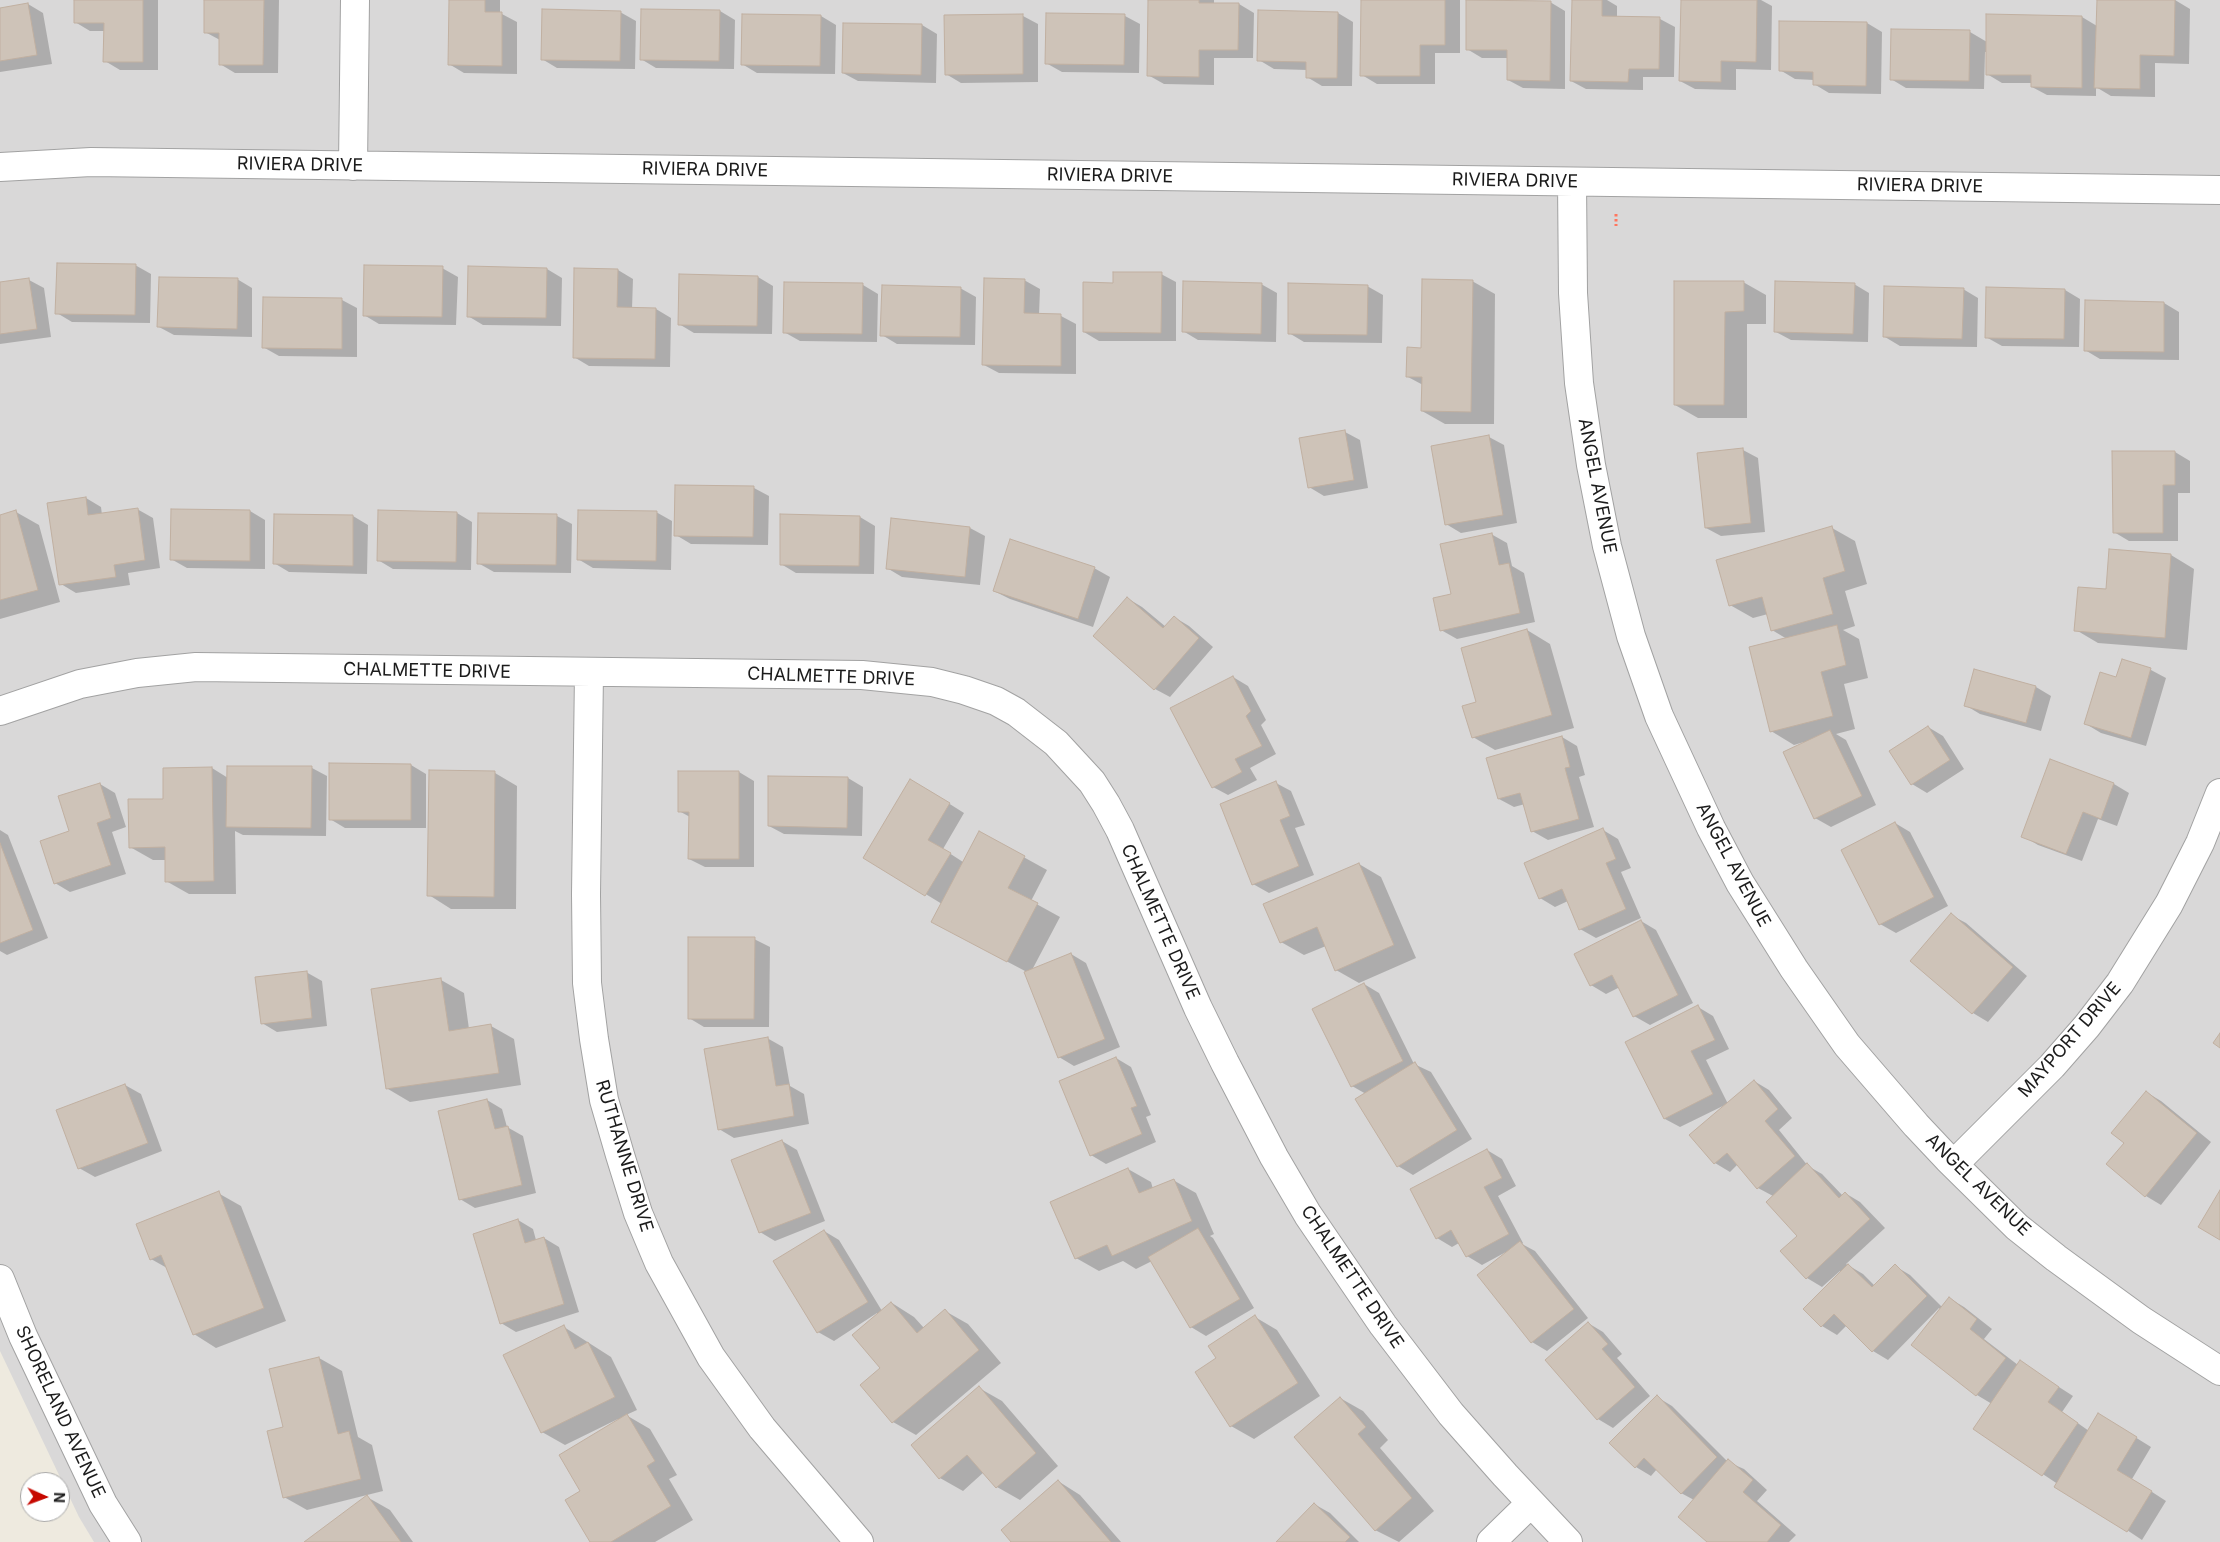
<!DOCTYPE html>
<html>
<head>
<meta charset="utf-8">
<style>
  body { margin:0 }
  #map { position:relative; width:2220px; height:1542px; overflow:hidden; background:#eeeadf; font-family:Inter,sans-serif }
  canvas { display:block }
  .north { position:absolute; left:20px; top:1472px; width:50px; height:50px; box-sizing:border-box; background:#fff; border:1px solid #a4a4a4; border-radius:50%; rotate:92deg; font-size:14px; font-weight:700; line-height:20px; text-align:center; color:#1b1b1b }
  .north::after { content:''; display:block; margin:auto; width:18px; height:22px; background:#c60800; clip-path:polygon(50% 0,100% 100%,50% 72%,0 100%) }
</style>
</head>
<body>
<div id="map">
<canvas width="2220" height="1542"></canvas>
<div class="north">N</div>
</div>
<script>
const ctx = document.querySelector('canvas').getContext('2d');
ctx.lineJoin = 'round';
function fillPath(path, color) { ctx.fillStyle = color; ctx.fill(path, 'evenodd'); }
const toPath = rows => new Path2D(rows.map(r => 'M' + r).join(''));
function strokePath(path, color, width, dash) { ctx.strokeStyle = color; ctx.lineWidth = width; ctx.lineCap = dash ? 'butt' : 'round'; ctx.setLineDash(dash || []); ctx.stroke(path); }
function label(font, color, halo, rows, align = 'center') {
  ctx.font = font + ' Inter,sans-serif'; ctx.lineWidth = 4.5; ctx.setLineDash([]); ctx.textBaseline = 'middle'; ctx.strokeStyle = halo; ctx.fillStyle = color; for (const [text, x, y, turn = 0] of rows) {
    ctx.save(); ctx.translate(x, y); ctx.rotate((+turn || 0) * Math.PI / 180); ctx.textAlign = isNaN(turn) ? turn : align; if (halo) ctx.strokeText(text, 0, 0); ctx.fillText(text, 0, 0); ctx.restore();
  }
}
fillPath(toPath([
  [0,0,2220,0,2220,1542,94,1542,79,1517,0,1351]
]), '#d9d8d8');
fillPath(toPath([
  [75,0,158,0,158,70,120,70,105,61,105,31,90,31,75,22],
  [205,0,279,0,278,73,235,73,220,64,220,40,205,32],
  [450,0,500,0,500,13,517,22,517,74,464,73,449,64],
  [1149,0,1214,0,1214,4,1239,4,1254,13,1253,58,1214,58,1214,85,1164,84,1148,75],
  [1362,0,1460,0,1460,53,1435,53,1435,84,1377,84,1362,75],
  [1467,0,1550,2,1565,11,1565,89,1523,88,1508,80,1508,58,1482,58,1467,49],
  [1573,0,1607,0,1617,6,1617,18,1660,19,1675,27,1674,77,1643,77,1643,90,1586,89,1571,81],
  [1682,0,1761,0,1772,6,1771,70,1736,69,1736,90,1695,89,1680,81],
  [2098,0,2175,0,2190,9,2189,64,2155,63,2155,97,2111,96,2096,87,2096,96,2047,95,2032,87,2032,83,2002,83,1987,74,1987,52,1985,52,1984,89,1906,88,1891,79,1970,32,1987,42,2082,17,2097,26],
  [28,4,43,13,52,64,0,72,0,9],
  [720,11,735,20,734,69,656,68,641,59],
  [620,12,636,21,635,69,557,68,542,59],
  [1338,13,1353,22,1352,86,1322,86,1307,77,1307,70,1274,69,1259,60],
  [821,16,836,25,835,74,757,73,742,64],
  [1023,16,1038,24,1038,82,961,83,946,74],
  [1125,16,1140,24,1139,73,1062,72,1046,63],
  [1780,22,1867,23,1882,32,1881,94,1829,93,1814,84,1814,80,1795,79,1780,70],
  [922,25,937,34,936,83,858,81,843,73],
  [135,265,151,274,150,323,72,322,57,313],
  [442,268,458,277,456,325,379,324,364,315],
  [547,269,562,278,561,326,483,325,468,316],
  [618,270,633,279,632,309,656,309,671,318,670,367,589,366,574,357],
  [1161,274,1176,282,1176,341,1099,341,1084,332,1114,284],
  [758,277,773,286,772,334,694,333,679,324],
  [237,279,252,288,252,337,174,335,159,327],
  [29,280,44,288,51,337,0,344,0,284],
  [1024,280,1040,289,1039,315,1061,316,1076,324,1076,374,999,373,984,365],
  [1472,281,1495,294,1494,424,1445,424,1422,411,1423,385,1408,377,1423,349],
  [1676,282,1743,282,1766,295,1766,324,1747,324,1747,418,1698,418,1675,405],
  [1261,284,1277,293,1276,342,1198,340,1183,331],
  [1854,284,1869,293,1868,342,1791,340,1776,332],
  [863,285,878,294,877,342,800,341,784,332],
  [1367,286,1383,295,1382,343,1304,342,1289,333],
  [960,288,976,297,975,345,897,344,882,335],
  [1963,289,1978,298,1977,347,1900,346,1885,337],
  [2065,290,2080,299,2079,347,2002,346,1986,337],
  [342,300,357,308,357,357,279,356,263,347],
  [2164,303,2179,312,2179,360,2100,359,2085,350],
  [1345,432,1360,440,1368,488,1324,496,1309,487],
  [1489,437,1504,445,1517,523,1461,533,1446,524],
  [1743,450,1758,458,1765,532,1721,536,1706,528],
  [2175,452,2190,461,2190,493,2178,493,2178,541,2129,541,2114,532],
  [676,486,754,488,769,496,768,545,691,544,676,535],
  [86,498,101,507,102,515,137,509,153,518,160,568,128,573,130,585,76,593,61,584],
  [250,511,265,520,265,569,187,568,171,559],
  [379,511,457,513,472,522,471,570,393,569,378,560],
  [16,512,39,525,60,602,0,619,0,516],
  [656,512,672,521,671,570,593,568,578,559],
  [353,516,368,525,367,574,289,572,274,563],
  [557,516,572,524,571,573,494,572,478,563],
  [860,517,875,526,874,574,796,573,781,564],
  [970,528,985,536,980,585,902,577,887,568],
  [1832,528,1855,541,1867,584,1845,591,1855,626,1843,630,1859,639,1868,678,1844,684,1855,729,1836,734,1846,740,1876,805,1831,827,1815,818,1804,742,1794,745,1771,731,1787,639,1772,630,1768,614,1753,618,1730,605],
  [1491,534,1507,543,1512,566,1524,573,1535,622,1457,639,1441,630,1452,595],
  [2110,551,2171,555,2194,569,2187,650,2098,643,2076,630,2107,590],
  [1094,568,1110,577,1093,627,1010,599,994,591],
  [1127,598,1142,607,1166,627,1174,617,1189,626,1213,647,1170,697,1155,689],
  [1527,630,1550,644,1574,728,1495,750,1473,737,1477,703],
  [2122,661,2151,670,2166,678,2146,746,2101,733,2086,724,2117,678],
  [1233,677,1248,686,1266,720,1261,725,1276,754,1250,768,1257,780,1228,795,1213,787],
  [2036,687,2051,696,2041,731,1980,714,1965,705],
  [1928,727,1943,736,1964,769,1927,793,1912,784],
  [1562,737,1577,746,1585,775,1579,777,1594,827,1548,840,1532,831,1525,804,1514,807,1499,799],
  [2051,761,2114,784,2129,793,2117,826,2098,819,2082,861,2038,845,2023,836],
  [411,765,426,774,426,828,345,828,330,819],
  [212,768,228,778,312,768,327,776,326,836,243,835,235,831,236,894,189,894,166,881,166,860,153,860,130,847,164,800],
  [739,772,754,781,754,867,705,867,689,859,690,817,679,811],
  [495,773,517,786,516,909,451,909,429,895],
  [848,778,863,787,862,836,784,834,769,826],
  [1276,783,1291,791,1305,825,1295,828,1314,875,1269,893,1253,884],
  [100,784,115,793,126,827,112,832,126,874,70,892,55,883],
  [926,789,964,813,943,849,963,862,980,833,1047,870,1031,901,1060,917,1032,970,1071,954,1086,963,1120,1047,1074,1066,1059,1057,1025,971,955,934,942,904,865,857],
  [1895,823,1910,832,1948,906,1896,933,1880,924,1843,851],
  [0,830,8,835,48,938,7,955,0,951],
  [1603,830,1618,839,1631,868,1621,872,1641,918,1596,938,1580,929,1568,901,1555,907,1540,898],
  [1359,864,1381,877,1416,958,1359,983,1336,970,1326,946,1304,955,1281,942],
  [1951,915,1966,923,2027,976,1988,1022,1973,1013,1912,961],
  [1641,921,1656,930,1693,1003,1650,1025,1634,1016,1620,987,1606,994,1591,985],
  [754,939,770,947,769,1027,704,1027,689,1018],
  [306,972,322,981,327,1026,277,1032,262,1023],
  [441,980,464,993,469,1029,491,1026,514,1039,521,1085,410,1102,388,1089],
  [1364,984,1379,993,1414,1064,1431,1072,1472,1139,1413,1175,1398,1166,1366,1094,1352,1086],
  [1698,1007,1713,1016,1729,1049,1706,1060,1728,1104,1754,1081,1769,1090,1792,1118,1779,1130,1808,1166,1822,1174,1843,1196,1845,1193,1860,1202,1885,1228,1846,1264,1863,1274,1875,1286,1895,1266,1910,1275,1942,1307,1949,1298,1964,1307,1992,1329,1984,1339,2018,1365,2020,1362,2073,1396,2062,1412,2089,1431,2114,1424,2151,1447,2132,1479,2166,1501,2142,1540,1975,1429,1992,1404,1977,1395,1912,1345,1940,1309,1939,1308,1888,1360,1873,1351,1847,1325,1837,1335,1822,1326,1841,1272,1840,1271,1822,1287,1807,1278,1782,1251,1799,1236,1773,1196,1758,1188,1738,1164,1730,1172,1715,1163,1727,1104,1680,1127,1665,1119,1626,1042],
  [767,1038,783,1047,790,1086,804,1094,809,1124,734,1138,719,1129],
  [1116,1058,1131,1067,1151,1115,1146,1117,1156,1142,1106,1164,1091,1155],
  [125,1085,141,1094,162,1151,95,1177,79,1168],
  [2146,1092,2161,1101,2211,1142,2161,1205,2146,1196,2126,1143],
  [487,1100,502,1109,507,1127,523,1136,536,1193,475,1208,460,1199],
  [782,1141,797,1150,825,1221,775,1241,760,1232],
  [1487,1150,1502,1159,1516,1186,1498,1196,1523,1243,1522,1244,1535,1251,1588,1318,1547,1351,1532,1342,1506,1252,1482,1265,1467,1256,1459,1243,1452,1247,1437,1238],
  [1128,1169,1151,1182,1153,1189,1173,1180,1196,1193,1214,1234,1210,1236,1213,1238,1254,1308,1206,1336,1191,1327,1152,1261,1136,1269,1123,1261,1099,1271,1076,1258],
  [218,1193,241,1206,286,1321,216,1348,194,1334,167,1268,151,1259],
  [518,1220,533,1229,536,1240,544,1238,559,1247,579,1312,516,1332,501,1323],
  [824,1231,839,1240,882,1311,892,1303,914,1317,924,1328,945,1311,968,1324,1001,1363,916,1435,893,1422,882,1368,877,1313,834,1341,818,1332],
  [1255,1317,1277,1330,1320,1396,1254,1439,1231,1426,1218,1358],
  [1588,1323,1603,1332,1622,1354,1617,1358,1650,1396,1613,1428,1598,1419,1547,1360],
  [564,1327,611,1357,637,1410,626,1415,650,1429,677,1475,669,1479,693,1520,655,1542,591,1542,582,1491,619,1420,618,1419,565,1445,542,1432],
  [319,1358,342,1371,358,1437,372,1445,383,1491,307,1510,284,1497,284,1428],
  [979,1388,1002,1401,1058,1466,1020,1500,997,1487,984,1472,963,1491,940,1478],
  [1657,1397,1672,1406,1728,1462,1744,1469,1767,1490,1757,1501,1796,1535,1789,1542,1709,1542,1694,1500,1681,1493,1657,1469,1651,1476,1636,1467,1611,1443],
  [1340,1398,1363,1411,1388,1440,1380,1448,1434,1511,1399,1542,1375,1530],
  [1058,1481,1080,1495,1121,1542,1013,1542],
  [367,1497,390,1510,413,1542,306,1542],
  [1314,1504,1330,1513,1359,1542,1278,1542]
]), '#0003');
const building = toPath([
  [74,0,143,0,143,62,103,62,104,23,74,23,74,0],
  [204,0,264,0,263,65,219,65,219,33,204,33,204,0],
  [449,0,485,0,485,12,502,12,502,66,448,65,449,0],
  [1148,0,1199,0,1199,3,1239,3,1238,50,1199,50,1199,77,1147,76,1148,0],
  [1361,0,1445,0,1445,45,1420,45,1420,76,1360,76,1361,0],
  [1466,0,1551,1,1550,81,1507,80,1507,50,1466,50,1466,0],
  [1572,0,1602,0,1602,16,1660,17,1659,69,1629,69,1628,82,1570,81,1572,0],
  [1681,0,1757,0,1756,62,1721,61,1721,82,1679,81,1681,0],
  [2097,0,2175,0,2174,56,2140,55,2140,89,2094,88,2097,0],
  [28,3,37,55,0,61,0,8,28,3],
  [542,9,621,11,620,61,541,60,542,9],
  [641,9,720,10,719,61,640,60,641,9],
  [1258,10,1338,12,1337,78,1306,78,1306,62,1257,61,1258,10],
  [1046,13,1125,14,1124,65,1045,64,1046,13],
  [742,14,821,15,820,66,741,65,742,14],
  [1023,14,1023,74,945,75,944,15,1023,14],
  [1986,14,2082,16,2082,88,2031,87,2031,75,1986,75,1986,14],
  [1779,21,1867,22,1866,86,1813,85,1813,72,1779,71,1779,21],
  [843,23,922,24,921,75,842,73,843,23],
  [1891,29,1970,30,1969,81,1890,80,1891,29],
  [57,263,136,264,135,315,55,314,57,263],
  [364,265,443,266,442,317,363,316,364,265],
  [468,266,547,268,546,318,467,317,468,266],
  [574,268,618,269,617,307,656,308,655,359,573,358,574,268],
  [1113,272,1162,272,1161,333,1083,332,1083,282,1113,283,1113,272],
  [679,274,758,276,757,326,678,325,679,274],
  [159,277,238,278,237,329,157,327,159,277],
  [29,278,37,329,0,334,0,282,29,278],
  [984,278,1025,279,1024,313,1061,314,1061,366,982,365,984,278],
  [1422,279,1473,280,1471,412,1421,411,1422,377,1406,377,1407,347,1421,348,1422,279],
  [1183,281,1262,283,1261,334,1182,332,1183,281],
  [1674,281,1744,281,1744,311,1725,312,1724,405,1674,405,1674,281],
  [1775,281,1855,283,1853,334,1774,332,1775,281],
  [784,282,863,283,862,334,783,333,784,282],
  [1288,283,1368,285,1367,335,1288,334,1288,283],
  [882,285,961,287,960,337,880,336,882,285],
  [1884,286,1964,288,1962,339,1883,337,1884,286],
  [1986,287,2065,289,2064,339,1985,338,1986,287],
  [263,297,342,298,342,349,262,348,263,297],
  [2085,300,2164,302,2164,352,2084,351,2085,300],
  [1345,430,1354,480,1308,488,1299,438,1345,430],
  [1489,435,1503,515,1445,525,1431,446,1489,435],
  [1743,448,1751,523,1705,528,1697,453,1743,448],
  [2112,451,2175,451,2175,485,2163,485,2163,533,2113,533,2112,451],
  [675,485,754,486,753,537,674,536,675,485],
  [86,497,88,515,138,508,145,560,114,565,116,577,59,585,47,503,86,497],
  [171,509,250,510,250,561,170,560,171,509],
  [16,510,38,590,0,600,0,515,16,510],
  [378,510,457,512,456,562,377,561,378,510],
  [578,510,657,511,656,561,577,560,578,510],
  [478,513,557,514,556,565,477,564,478,513],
  [274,514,353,515,353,566,273,564,274,514],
  [780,514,860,516,859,566,780,565,780,514],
  [891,518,970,527,965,577,886,569,891,518],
  [1832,526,1845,571,1823,578,1833,614,1771,631,1762,597,1729,606,1716,560,1832,526],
  [1492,533,1499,565,1509,563,1520,613,1440,631,1433,598,1451,594,1440,544,1492,533],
  [1010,539,1095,567,1078,619,993,591,1010,539],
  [2109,549,2171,554,2165,638,2074,631,2078,587,2106,589,2109,549],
  [1127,597,1163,628,1174,616,1199,638,1154,690,1093,636,1127,597],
  [1837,625,1846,665,1821,672,1833,716,1770,732,1749,647,1837,625],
  [1527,629,1552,715,1472,738,1462,706,1476,702,1461,648,1527,629],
  [2122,659,2151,668,2131,738,2084,724,2100,672,2116,677,2122,659],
  [1974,669,2036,686,2026,723,1964,706,1974,669],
  [1233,676,1251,711,1246,716,1262,746,1235,759,1242,772,1212,788,1170,708,1233,676],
  [1928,726,1950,760,1911,785,1889,751,1928,726],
  [1830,730,1862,796,1814,819,1783,752,1830,730],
  [1562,736,1570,767,1565,768,1579,819,1531,832,1520,793,1498,799,1486,758,1562,736],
  [2050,759,2114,783,2101,819,2083,812,2066,854,2021,837,2050,759],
  [329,763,411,764,411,820,329,820,329,763],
  [227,766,312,766,311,828,226,827,227,766],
  [212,767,214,881,165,882,165,847,129,848,128,799,163,799,163,768,212,767],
  [429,770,495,771,494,897,427,896,429,770],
  [678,771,739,771,739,859,688,859,689,812,678,812,678,771],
  [768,776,848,777,847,828,768,826,768,776],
  [910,779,950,803,928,840,951,853,925,896,863,858,910,779],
  [1276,781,1290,816,1280,820,1299,866,1252,885,1220,804,1276,781],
  [100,783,111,818,97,823,111,865,54,884,40,841,69,831,58,796,100,783],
  [1895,822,1934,897,1879,925,1841,850,1895,822],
  [1603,828,1616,859,1606,863,1626,909,1579,930,1562,889,1539,899,1524,863,1603,828],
  [979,831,1025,856,1008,888,1038,903,1007,962,931,922,979,831],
  [0,843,33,930,0,943,0,843],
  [1359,863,1394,945,1335,971,1317,927,1280,943,1263,904,1359,863],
  [1951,913,2013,967,1972,1014,1910,961,1951,913],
  [1641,920,1678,995,1633,1017,1612,975,1590,986,1574,954,1641,920],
  [688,937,755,937,754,1019,688,1019,688,937],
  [1071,953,1105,1039,1058,1058,1024,972,1071,953],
  [307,971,312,1018,261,1024,255,977,307,971],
  [441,978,449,1031,491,1024,499,1073,386,1089,371,989,441,978],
  [1364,983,1403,1061,1351,1087,1312,1009,1364,983],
  [1698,1005,1715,1040,1691,1051,1713,1094,1664,1119,1625,1042,1698,1005],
  [2220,1033,2220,1048,2213,1043,2220,1033],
  [768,1037,776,1086,789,1084,794,1116,718,1130,704,1049,768,1037],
  [1116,1057,1137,1106,1131,1108,1142,1134,1090,1156,1059,1081,1116,1057],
  [1415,1062,1457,1130,1397,1167,1355,1099,1415,1062],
  [1754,1080,1778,1109,1765,1121,1795,1156,1757,1189,1727,1153,1714,1164,1689,1135,1754,1080],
  [125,1084,148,1143,78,1169,56,1110,125,1084],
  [2146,1091,2197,1133,2145,1197,2106,1164,2124,1143,2111,1133,2146,1091],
  [487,1099,495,1129,508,1126,522,1185,459,1200,438,1111,487,1099],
  [782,1140,811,1213,759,1233,731,1160,782,1140],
  [1487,1149,1502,1178,1484,1187,1509,1234,1466,1257,1451,1230,1436,1239,1410,1189,1487,1149],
  [1807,1163,1839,1198,1845,1192,1870,1219,1806,1279,1780,1251,1797,1236,1766,1202,1807,1163],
  [1128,1168,1139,1193,1174,1179,1192,1221,1112,1256,1107,1245,1075,1259,1050,1202,1128,1168],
  [2220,1190,2220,1240,2198,1227,2220,1190],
  [219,1191,264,1308,193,1335,161,1255,150,1260,136,1224,219,1191],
  [518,1219,525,1243,544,1237,564,1304,500,1324,473,1234,518,1219],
  [1198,1228,1240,1299,1190,1328,1148,1257,1198,1228],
  [824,1230,868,1302,817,1333,773,1261,824,1230],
  [1520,1241,1574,1309,1531,1343,1477,1275,1520,1241],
  [1848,1264,1872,1287,1895,1264,1927,1296,1872,1352,1834,1314,1821,1327,1803,1309,1848,1264],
  [1949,1297,1977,1319,1970,1329,2006,1358,1976,1396,1911,1345,1949,1297],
  [891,1302,917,1333,945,1309,979,1350,892,1423,860,1385,880,1368,852,1335,891,1302],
  [1255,1315,1298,1383,1230,1427,1195,1372,1216,1358,1208,1346,1255,1315],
  [1588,1322,1608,1344,1602,1349,1635,1387,1597,1420,1545,1360,1588,1322],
  [564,1325,575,1349,588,1342,615,1397,541,1433,503,1355,564,1325],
  [319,1357,338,1434,349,1431,361,1479,283,1498,267,1431,283,1427,269,1369,319,1357],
  [2020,1360,2059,1387,2048,1402,2078,1423,2042,1476,1973,1429,2020,1360],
  [979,1386,1036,1453,996,1488,967,1455,939,1479,911,1445,979,1386],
  [1657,1395,1717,1457,1681,1494,1644,1458,1635,1468,1609,1443,1657,1395],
  [1340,1397,1366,1427,1358,1434,1412,1498,1375,1531,1294,1437,1340,1397],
  [2098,1413,2137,1437,2117,1470,2152,1491,2127,1532,2054,1487,2098,1413],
  [627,1414,655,1461,647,1466,671,1506,611,1542,590,1542,565,1500,580,1491,559,1455,627,1414],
  [1728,1459,1753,1480,1743,1492,1781,1525,1767,1542,1707,1542,1678,1517,1728,1459],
  [1058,1480,1111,1542,1011,1542,1001,1530,1058,1480],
  [367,1495,401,1542,304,1542,367,1495],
  [1314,1503,1350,1537,1345,1542,1276,1542,1314,1503]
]);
fillPath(building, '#cec3b8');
strokePath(building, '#c1b0a1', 1);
const minor = toPath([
  [353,166,355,0],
  [0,167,91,162,2220,190],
  [1572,182,1573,293,1579,383,1591,465,1607,546,1631,636,1659,716,1711,828,1740,883,1794,969,1847,1045,1916,1125,1948,1159,2017,1227,2056,1258,2141,1320,2220,1371],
  [589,673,586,894,587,983,594,1039,604,1100,620,1155,638,1213,659,1263,711,1357,762,1428,859,1542],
  [0,711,80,684,137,673,196,667,862,675,932,682,964,690,996,701,1016,712,1056,743,1092,782,1106,804,1120,830,1198,1008,1225,1063,1274,1157,1308,1215,1383,1325,1451,1414,1505,1475,1568,1542],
  [1954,1164,2052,1066,2087,1026,2120,983,2169,904,2200,843,2220,793],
  [0,1279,23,1336,103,1504,127,1542],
  [1491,1542,1531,1503]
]);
strokePath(minor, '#a2a2a2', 30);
strokePath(toPath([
  [1616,214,1616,226]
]), '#ff765f', 3, [2.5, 2.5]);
strokePath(minor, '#fff', 28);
label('18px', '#1b1b1b', '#fff', [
  ["RIVIERA DRIVE",300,165,1],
  ["RIVIERA DRIVE",705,170,1],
  ["RIVIERA DRIVE",1110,176,1],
  ["RIVIERA DRIVE",1515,181,1],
  ["RIVIERA DRIVE",1920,186,1],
  ["ANGEL AVENUE",1597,486,79],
  ["CHALMETTE DRIVE",427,671,1],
  ["CHALMETTE DRIVE",831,677,2],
  ["ANGEL AVENUE",1733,865,62],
  ["CHALMETTE DRIVE",1160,922,66],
  ["MAYPORT DRIVE",2070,1040,-49],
  ["RUTHANNE DRIVE",624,1156,73],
  ["ANGEL AVENUE",1978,1185,44],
  ["CHALMETTE DRIVE",1352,1277,56],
  ["SHORELAND AVENUE",60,1412,65]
]);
</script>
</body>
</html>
